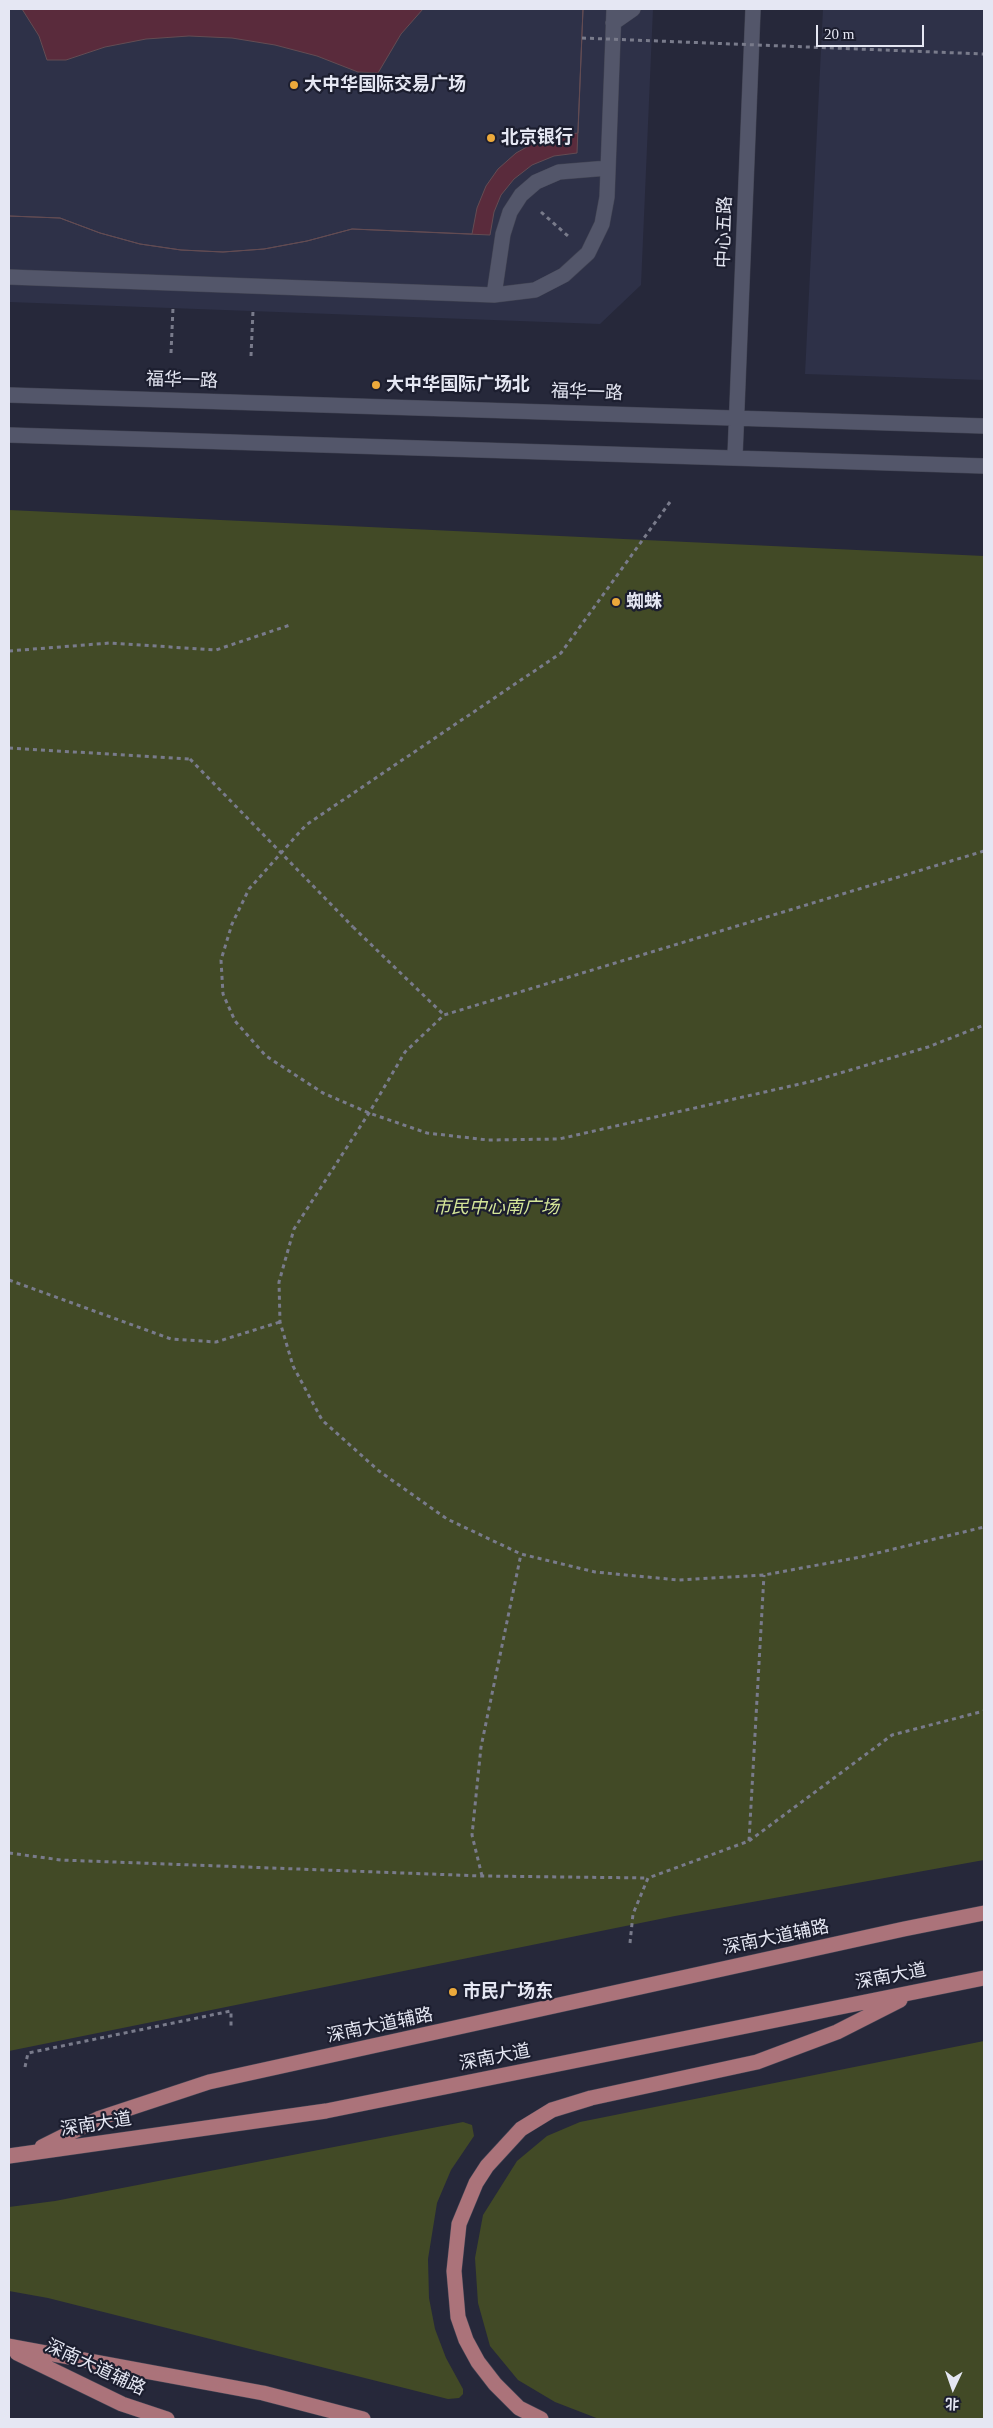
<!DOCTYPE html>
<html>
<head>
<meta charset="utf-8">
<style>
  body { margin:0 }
  #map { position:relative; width:993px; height:2428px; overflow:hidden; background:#26283a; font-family:"Times New Roman","Noto Sans SC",serif }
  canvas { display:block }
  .frame { position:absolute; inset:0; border:10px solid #e5e7f3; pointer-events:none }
  .north { position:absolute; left:928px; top:2363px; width:50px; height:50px; -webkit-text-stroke:4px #1c1e2f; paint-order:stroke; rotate:183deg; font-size:14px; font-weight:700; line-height:20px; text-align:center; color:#e5e7f3 }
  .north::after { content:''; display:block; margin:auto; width:18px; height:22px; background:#e5e7f3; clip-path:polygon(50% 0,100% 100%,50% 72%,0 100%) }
  .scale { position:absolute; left:816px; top:25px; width:108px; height:22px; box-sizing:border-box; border:2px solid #e5e7f3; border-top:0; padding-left:6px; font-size:15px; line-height:18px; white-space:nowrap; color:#e5e7f3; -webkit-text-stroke:4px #1c1e2f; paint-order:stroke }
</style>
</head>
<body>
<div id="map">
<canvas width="993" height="2428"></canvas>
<div class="frame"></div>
<div class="north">北</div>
<div class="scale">20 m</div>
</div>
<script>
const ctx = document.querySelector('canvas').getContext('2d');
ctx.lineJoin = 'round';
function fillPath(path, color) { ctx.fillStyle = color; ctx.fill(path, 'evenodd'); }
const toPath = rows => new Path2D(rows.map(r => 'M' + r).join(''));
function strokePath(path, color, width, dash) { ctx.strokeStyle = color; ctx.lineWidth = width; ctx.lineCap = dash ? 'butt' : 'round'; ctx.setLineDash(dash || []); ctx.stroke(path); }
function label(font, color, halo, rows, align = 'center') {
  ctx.font = font + ' "Times New Roman","Noto Sans SC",serif'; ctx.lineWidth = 4.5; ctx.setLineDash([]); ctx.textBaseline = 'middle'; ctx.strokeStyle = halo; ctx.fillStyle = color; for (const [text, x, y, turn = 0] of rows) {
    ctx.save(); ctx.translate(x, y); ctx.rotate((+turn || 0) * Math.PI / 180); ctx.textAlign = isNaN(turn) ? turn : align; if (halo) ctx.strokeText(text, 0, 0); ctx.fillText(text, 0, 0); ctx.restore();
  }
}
fillPath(toPath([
  [9,9,653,9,641,285,600,324,9,302],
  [823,9,984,9,984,380,805,374]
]), '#2e3148');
fillPath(toPath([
  [9,510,984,556,984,1860,675,1916,9,2051],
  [984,2041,984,2419,599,2419,555,2402,518,2380,490,2346,478,2303,475,2258,483,2215,517,2161,547,2136,580,2122],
  [463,2122,472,2125,474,2136,451,2170,437,2203,428,2259,429,2298,435,2329,446,2358,463,2389,463,2394,459,2398,448,2399,48,2298,9,2291,9,2207,55,2201]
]), '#424a26');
const building = toPath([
  [9,9,583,9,577,153,554,156,532,165,514,179,501,195,494,212,490,235,352,229,307,241,264,249,223,252,181,250,140,244,100,233,60,218,9,216,9,9],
  [9,9,22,9,39,36,47,60,66,60,105,47,146,39,189,36,232,38,275,45,317,56,358,72,378,73,401,34,423,9,583,9,578,133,555,136,534,143,516,153,498,169,486,186,477,208,472,234,352,229,307,241,264,249,223,252,181,250,140,244,100,233,60,218,9,216,9,9]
]);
fillPath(building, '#5a2b3c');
strokePath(building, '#634c53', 1);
const minor = toPath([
  [613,23,633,9],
  [9,277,494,295,535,290,564,275,588,253,602,224,607,197,614,9],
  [494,295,503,234,510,212,521,195,536,182,559,172,608,168],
  [9,395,984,426],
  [9,435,984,466],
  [735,456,753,9]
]);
const major = toPath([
  [42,2147,100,2118,209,2082,904,1929,984,1913],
  [9,2156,326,2111,984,1978],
  [9,2346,263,2393,363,2419],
  [17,2353,122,2404,167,2419],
  [541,2419,519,2408,495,2384,478,2362,466,2340,458,2317,454,2271,459,2224,476,2183,487,2166,521,2129,552,2110,591,2098,757,2062,837,2032,900,2000]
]);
strokePath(minor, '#424453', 16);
strokePath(major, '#424453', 16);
strokePath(toPath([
  [541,212,568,236],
  [171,353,173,308],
  [251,356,253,311],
  [670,502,561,653,306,825,249,889,232,924,221,960,223,994,235,1021,266,1056,323,1093,369,1113,427,1133,488,1140,559,1139,813,1081,928,1047,984,1025],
  [9,651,110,643,216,650,290,625],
  [9,748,190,759],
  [984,851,444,1015,405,1052,369,1113,294,1229,279,1282,280,1322,293,1366,322,1420,379,1471,447,1519,521,1554,595,1572,678,1580,764,1575,861,1557,984,1527],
  [353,927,444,1015],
  [9,1280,171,1339,216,1342,280,1322],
  [749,1841,892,1735,984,1711],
  [9,1853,61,1860,482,1876,648,1878],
  [482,1876,472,1835,481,1747,521,1554],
  [630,1943,633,1914,648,1878,749,1841,764,1575],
  [25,2067,28,2053,231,2011,231,2026]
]), '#797b8b', 3, [4, 4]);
strokePath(minor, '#53566a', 15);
strokePath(major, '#ab737a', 15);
strokePath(toPath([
  [582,38,984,54],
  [190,759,353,927]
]), '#797b8b', 3, [4, 4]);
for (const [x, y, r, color] of [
  [294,85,5,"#eca93b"],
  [491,138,5,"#eca93b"],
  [376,385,5,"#eca93b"],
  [616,602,5,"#eca93b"],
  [453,1992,5,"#eca93b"]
]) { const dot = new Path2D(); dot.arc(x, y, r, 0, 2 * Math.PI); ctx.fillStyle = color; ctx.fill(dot); strokePath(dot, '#1c1e2f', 2); }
label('bold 18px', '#e5e7f3', '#1c1e2f', [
  ["大中华国际交易广场",304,85],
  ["北京银行",501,138],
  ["大中华国际广场北",386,385],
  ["蜘蛛",626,602],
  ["市民广场东",463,1992]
], 'left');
label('18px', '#e5e7f3', '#1c1e2f', [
  ["中心五路",725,232,-88],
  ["福华一路",182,381,2],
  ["福华一路",587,393,2],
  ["深南大道辅路",776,1938,-12],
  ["深南大道",891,1977,-11],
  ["深南大道辅路",380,2026,-12],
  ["深南大道",495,2058,-11],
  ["深南大道",96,2125,-9],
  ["深南大道辅路",95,2368,25]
]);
label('italic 18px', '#d4e698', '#1c1e2f', [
  ["市民中心南广场",496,1208]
]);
</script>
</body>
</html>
